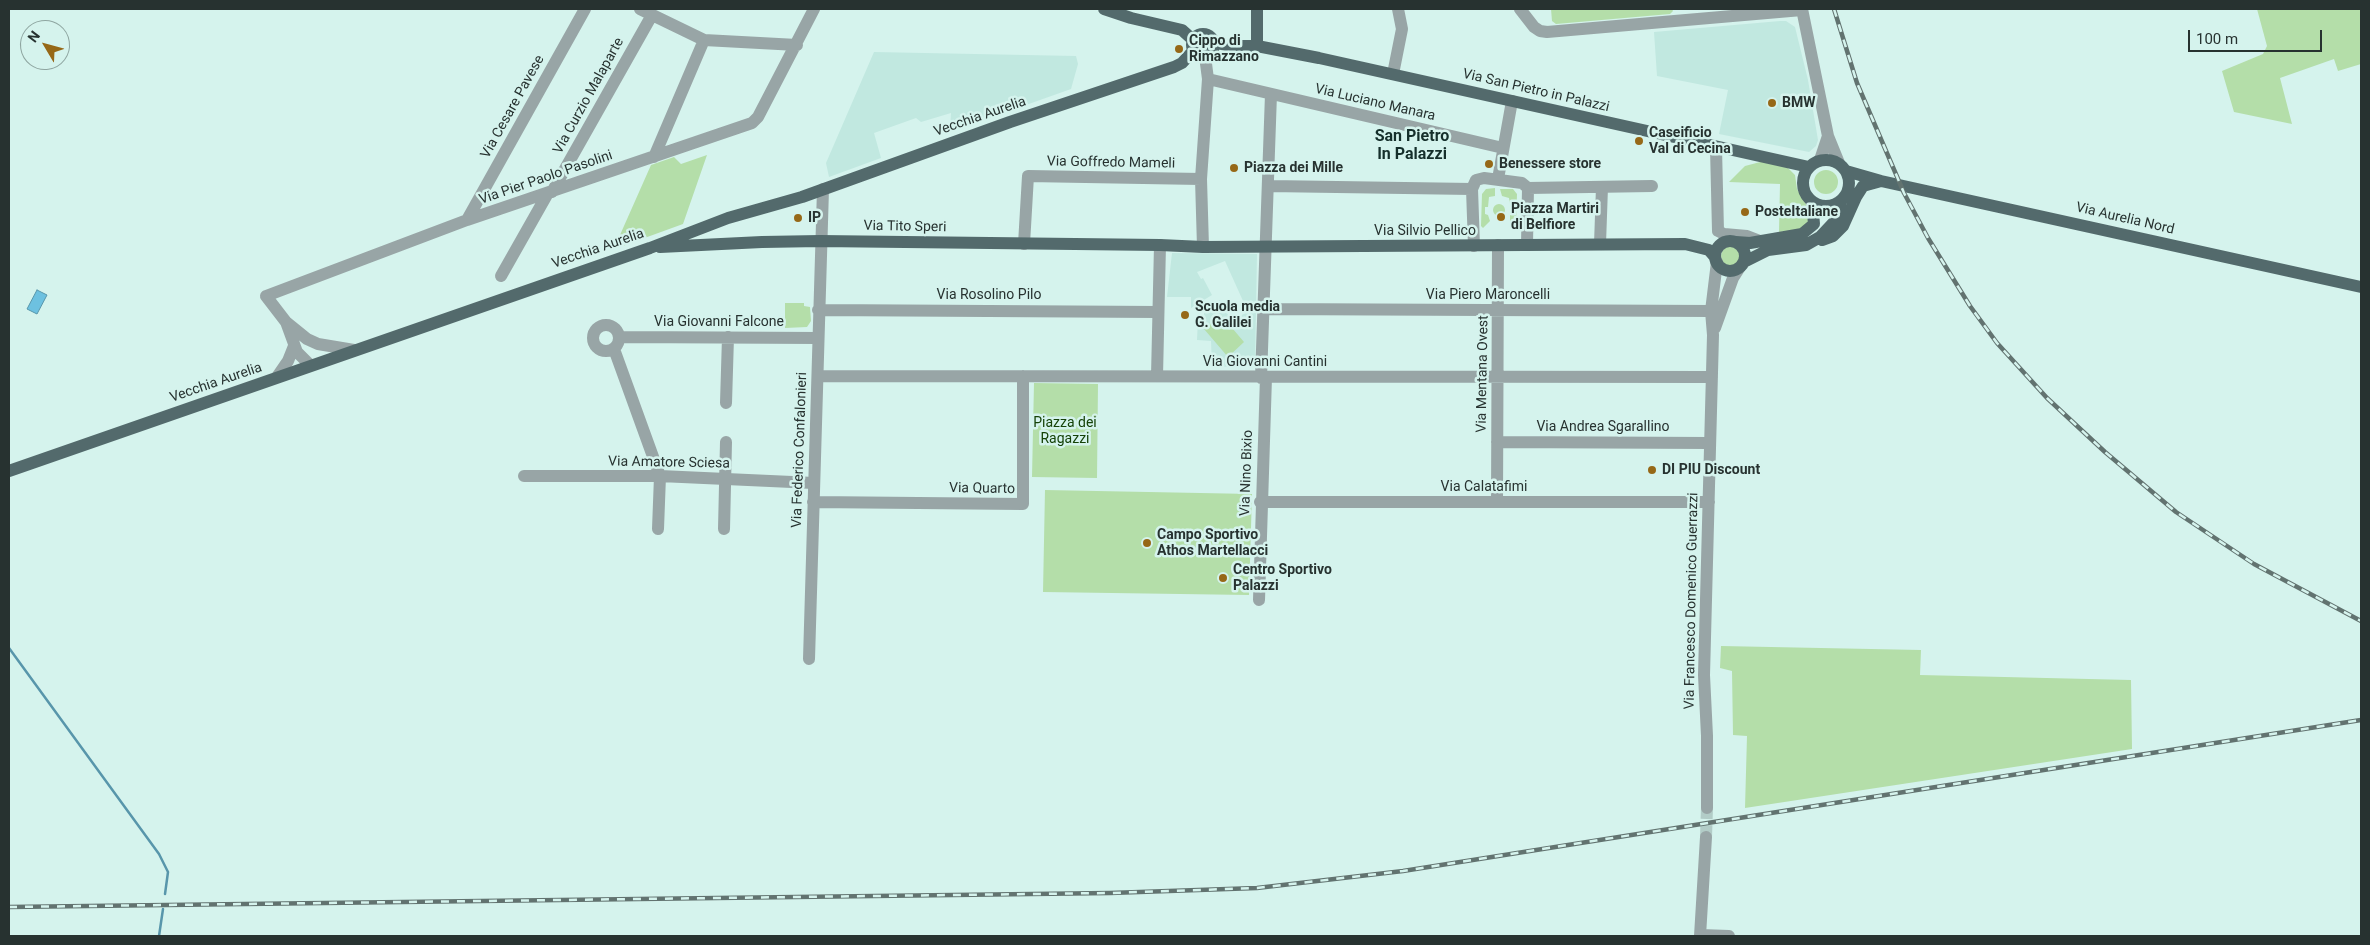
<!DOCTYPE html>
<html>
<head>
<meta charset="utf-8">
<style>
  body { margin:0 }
  #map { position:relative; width:2370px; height:945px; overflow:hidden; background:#d5f3ed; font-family:Roboto,sans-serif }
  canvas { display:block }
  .frame { position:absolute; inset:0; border:10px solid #273230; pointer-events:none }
  .north { position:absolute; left:20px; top:20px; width:50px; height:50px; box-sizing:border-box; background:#d5f3ed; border:1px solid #8fa6a1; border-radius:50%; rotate:307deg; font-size:14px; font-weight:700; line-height:20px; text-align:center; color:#273230 }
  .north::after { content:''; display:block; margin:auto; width:18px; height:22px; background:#966817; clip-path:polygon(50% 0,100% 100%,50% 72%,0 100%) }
  .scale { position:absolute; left:2188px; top:30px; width:134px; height:22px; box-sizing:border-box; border:2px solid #273230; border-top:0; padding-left:6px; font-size:15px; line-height:18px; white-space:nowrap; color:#273230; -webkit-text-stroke:4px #d5f3ed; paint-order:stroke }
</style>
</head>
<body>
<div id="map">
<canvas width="2370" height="945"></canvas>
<div class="frame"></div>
<div class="north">N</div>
<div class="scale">100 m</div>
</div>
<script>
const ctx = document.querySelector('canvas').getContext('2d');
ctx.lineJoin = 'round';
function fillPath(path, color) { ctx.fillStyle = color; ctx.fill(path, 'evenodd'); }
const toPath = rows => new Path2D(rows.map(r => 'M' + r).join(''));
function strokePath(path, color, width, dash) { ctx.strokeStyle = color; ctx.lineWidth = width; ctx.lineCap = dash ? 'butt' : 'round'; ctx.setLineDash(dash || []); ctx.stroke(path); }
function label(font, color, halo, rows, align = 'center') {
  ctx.font = font + ' Roboto,sans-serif'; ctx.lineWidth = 5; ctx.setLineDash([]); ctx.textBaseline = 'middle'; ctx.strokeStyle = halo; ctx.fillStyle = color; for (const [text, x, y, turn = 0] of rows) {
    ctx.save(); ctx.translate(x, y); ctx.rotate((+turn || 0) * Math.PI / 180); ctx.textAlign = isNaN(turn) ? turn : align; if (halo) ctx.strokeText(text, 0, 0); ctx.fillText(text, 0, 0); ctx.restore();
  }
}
fillPath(toPath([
  [1780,21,1786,21,1795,27,1808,80,1818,140,1816,146,1809,152,1719,134,1728,90,1657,76,1654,32],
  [874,52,1076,56,1078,64,1071,89,950,132,951,113,921,122,916,118,874,133,881,158,829,177,826,163],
  [1172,253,1257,254,1255,366,1212,367,1211,341,1197,340,1198,319,1204,319,1204,309,1220,300,1231,320,1248,312,1225,261,1197,272,1201,279,1203,278,1212,295,1191,308,1191,297,1167,297]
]), '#c1e8e0');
fillPath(toPath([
  [1551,9,1672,9,1673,11,1670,14,1556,24,1552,21],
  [2257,9,2361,9,2361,64,2338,71,2334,59,2280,78,2292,124,2234,112,2222,71,2263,54,2267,46],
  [707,155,683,224,617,248,616,244,651,165,674,157,681,164],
  [1764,161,1786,166,1795,175,1797,189,1808,208,1811,217,1803,230,1779,232,1780,184,1729,182,1745,166],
  '1814 182a12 12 0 1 1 24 0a12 12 0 1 1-24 0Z',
  [1495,188,1495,196,1489,197,1488,207,1485,207,1485,214,1488,215,1490,221,1483,228,1481,226,1482,194,1486,189],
  [1500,189,1513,189,1517,194,1516,228,1510,221,1510,215,1513,214,1513,207,1510,204,1509,198,1502,196],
  '1493 210a6 6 0 1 1 12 0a6 6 0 1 1-12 0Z',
  '1721 256a10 10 0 1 1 20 0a10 10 0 1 1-20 0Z',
  [785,303,804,303,804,306,810,307,811,321,807,327,785,328],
  [1221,315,1244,342,1228,357,1204,329],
  [1034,383,1098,384,1097,478,1032,477],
  [1045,490,1252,494,1249,595,1043,592],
  [1721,646,1921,650,1920,675,2131,680,2132,749,1745,808,1747,736,1733,735,1732,671,1720,668]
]), '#b4dea9');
const water = toPath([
  [37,290,47,295,37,314,27,309,37,290]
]);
fillPath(water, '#6dc1e0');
strokePath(water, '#5896ab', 1);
strokePath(toPath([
  [9,648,159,854,168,872,165,894],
  [159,936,163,909]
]), '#5896ab', 2.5);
strokePath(toPath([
  [1706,837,1707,808]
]), '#b2ccc7', 12, [12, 6]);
strokePath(toPath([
  [640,9,704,40,797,45],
  [1520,9,1534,27,1540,31,1547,32,1802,10],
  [1802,9,1828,136,1839,163],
  [1393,74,1402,29,1398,9],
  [1208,79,1503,148],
  [1716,148,1718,231,1724,234,1747,236,1760,241],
  [654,157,704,40],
  [1820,160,1828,136],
  [1498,179,1512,101],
  [1269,186,1472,189],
  [1528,188,1652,186],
  [552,192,652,15],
  [467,220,585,9],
  [1024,244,1028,176,1201,179],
  [1600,244,1602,187],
  [1474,246,1472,189,1476,180,1484,178,1522,183,1528,188,1527,245],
  [1203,247,1201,179,1208,79,1205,56],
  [501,276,548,193],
  [1264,309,1711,311],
  [818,310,1158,312],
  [286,322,297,352,310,365],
  '593 338a13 13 0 1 1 26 0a13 13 0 1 1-26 0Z',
  [1715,328,1733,278,1740,267],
  [620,337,818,338],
  [614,349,660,476,658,529],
  [354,350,318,344,307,339,286,322,266,296,467,220,752,123,758,117,814,9],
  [818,376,1712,377],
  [1157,376,1160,245],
  [277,377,288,361,294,346],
  [1261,378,1271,94],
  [726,403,728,337],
  [1497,442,1709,443],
  [524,476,660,476,814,483],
  [813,502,1023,504,1023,376],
  [1260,502,1709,502],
  [1497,502,1498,245],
  [724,529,726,442],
  [1259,600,1266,377],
  [809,659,823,189],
  [1707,808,1707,736,1704,675,1713,335,1711,311,1717,262],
  [1700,935,1729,936],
  [1700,936,1706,837]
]), '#98a5a6', 12);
strokePath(toPath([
  [1104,9,1131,18,1182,30,1192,39],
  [1257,9,1257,46],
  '1192 45a11 11 0 1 1 22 0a11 11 0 1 1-22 0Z',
  [1214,42,1229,46,1257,46,1319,58,1809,167],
  '1803 183a23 23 0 1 1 46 0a23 23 0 1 1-46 0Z',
  [1846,171,1881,181,2361,287],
  [1822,240,1833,236,1843,226,1856,197,1863,186,1881,181],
  '1715 256a15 15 0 1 1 30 0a15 15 0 1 1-30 0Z',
  [1736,242,1750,243,1802,234,1814,224,1812,202],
  [660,247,762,242,820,241,1160,245,1203,247,1685,244,1709,250,1715,257],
  [1744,262,1768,250,1806,245,1820,237,1834,222,1840,210,1840,201],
  [9,471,650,248,728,218,802,197,1010,122,1174,67,1182,63,1193,51]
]), '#536a6c', 12);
const rail = toPath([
  [1834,9,1857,83,1904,193,1928,238,1970,306,1997,343,2047,398,2105,452,2176,512,2254,564,2361,621],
  [9,907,1110,893,1257,888,1403,871,2361,720]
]);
strokePath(rail, '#627370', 4.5);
strokePath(rail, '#d5f3ed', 2.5, [8]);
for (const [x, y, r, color] of [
  [1179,49,5,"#966817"],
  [1772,103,5,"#966817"],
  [1639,141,5,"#966817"],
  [1489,164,5,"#966817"],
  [1234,168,5,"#966817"],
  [1745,212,5,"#966817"],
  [1501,217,5,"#966817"],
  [798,218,5,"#966817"],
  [1185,315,5,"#966817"],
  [1652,470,5,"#966817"],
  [1147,543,5,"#966817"],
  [1223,578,5,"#966817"]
]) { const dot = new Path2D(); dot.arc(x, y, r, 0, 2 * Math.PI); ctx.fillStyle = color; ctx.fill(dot); strokePath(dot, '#d5f3ed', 2); }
label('bold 14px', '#273230', '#d5f3ed', [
  ["Cippo di",1189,41],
  ["Rimazzano",1189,57],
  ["BMW",1782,103],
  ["Caseificio",1649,133],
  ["Val di Cecina",1649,149],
  ["Benessere store",1499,164],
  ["Piazza dei Mille",1244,168],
  ["Piazza Martiri",1511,209],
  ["di Belfiore",1511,225],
  ["PosteItaliane",1755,212],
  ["IP",808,218],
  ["Scuola media",1195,307],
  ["G. Galilei",1195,323],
  ["DI PIU Discount",1662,470],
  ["Campo Sportivo",1157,535],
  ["Athos Martellacci",1157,551],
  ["Centro Sportivo",1233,570],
  ["Palazzi",1233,586]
], 'left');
label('14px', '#273230', '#d5f3ed', [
  ["Via San Pietro in Palazzi",1536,91,13],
  ["Via Curzio Malaparte",589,96,-61],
  ["Via Luciano Manara",1375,103,13],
  ["Via Cesare Pavese",513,107,-61],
  ["Vecchia Aurelia",980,117,-19],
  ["Via Goffredo Mameli",1111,163,1],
  ["Via Pier Paolo Pasolini",546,178,-19],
  ["Via Aurelia Nord",2125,219,13],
  ["Via Tito Speri",905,227,1],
  ["Via Silvio Pellico",1425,231],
  ["Vecchia Aurelia",598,249,-19],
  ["Via Rosolino Pilo",989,295],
  ["Via Piero Maroncelli",1488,295],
  ["Via Giovanni Falcone",719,322],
  ["Via Giovanni Cantini",1265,362],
  ["Via Mentana Ovest",1483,374,-89],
  ["Vecchia Aurelia",216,383,-19],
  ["Via Andrea Sgarallino",1603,427],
  ["Via Federico Confalonieri",800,450,-88],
  ["Via Amatore Sciesa",669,463,1],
  ["Via Nino Bixio",1247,473,-88],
  ["Via Calatafimi",1484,487],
  ["Via Quarto",982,489,1],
  ["Via Francesco Domenico Guerrazzi",1692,601,-89]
]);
label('14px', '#154207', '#d5f3ed', [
  ["Piazza dei",1065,423],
  ["Ragazzi",1065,439]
]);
label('bold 16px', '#152f2b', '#d5f3ed', [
  ["San Pietro",1412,137],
  ["In Palazzi",1412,155]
]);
</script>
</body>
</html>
